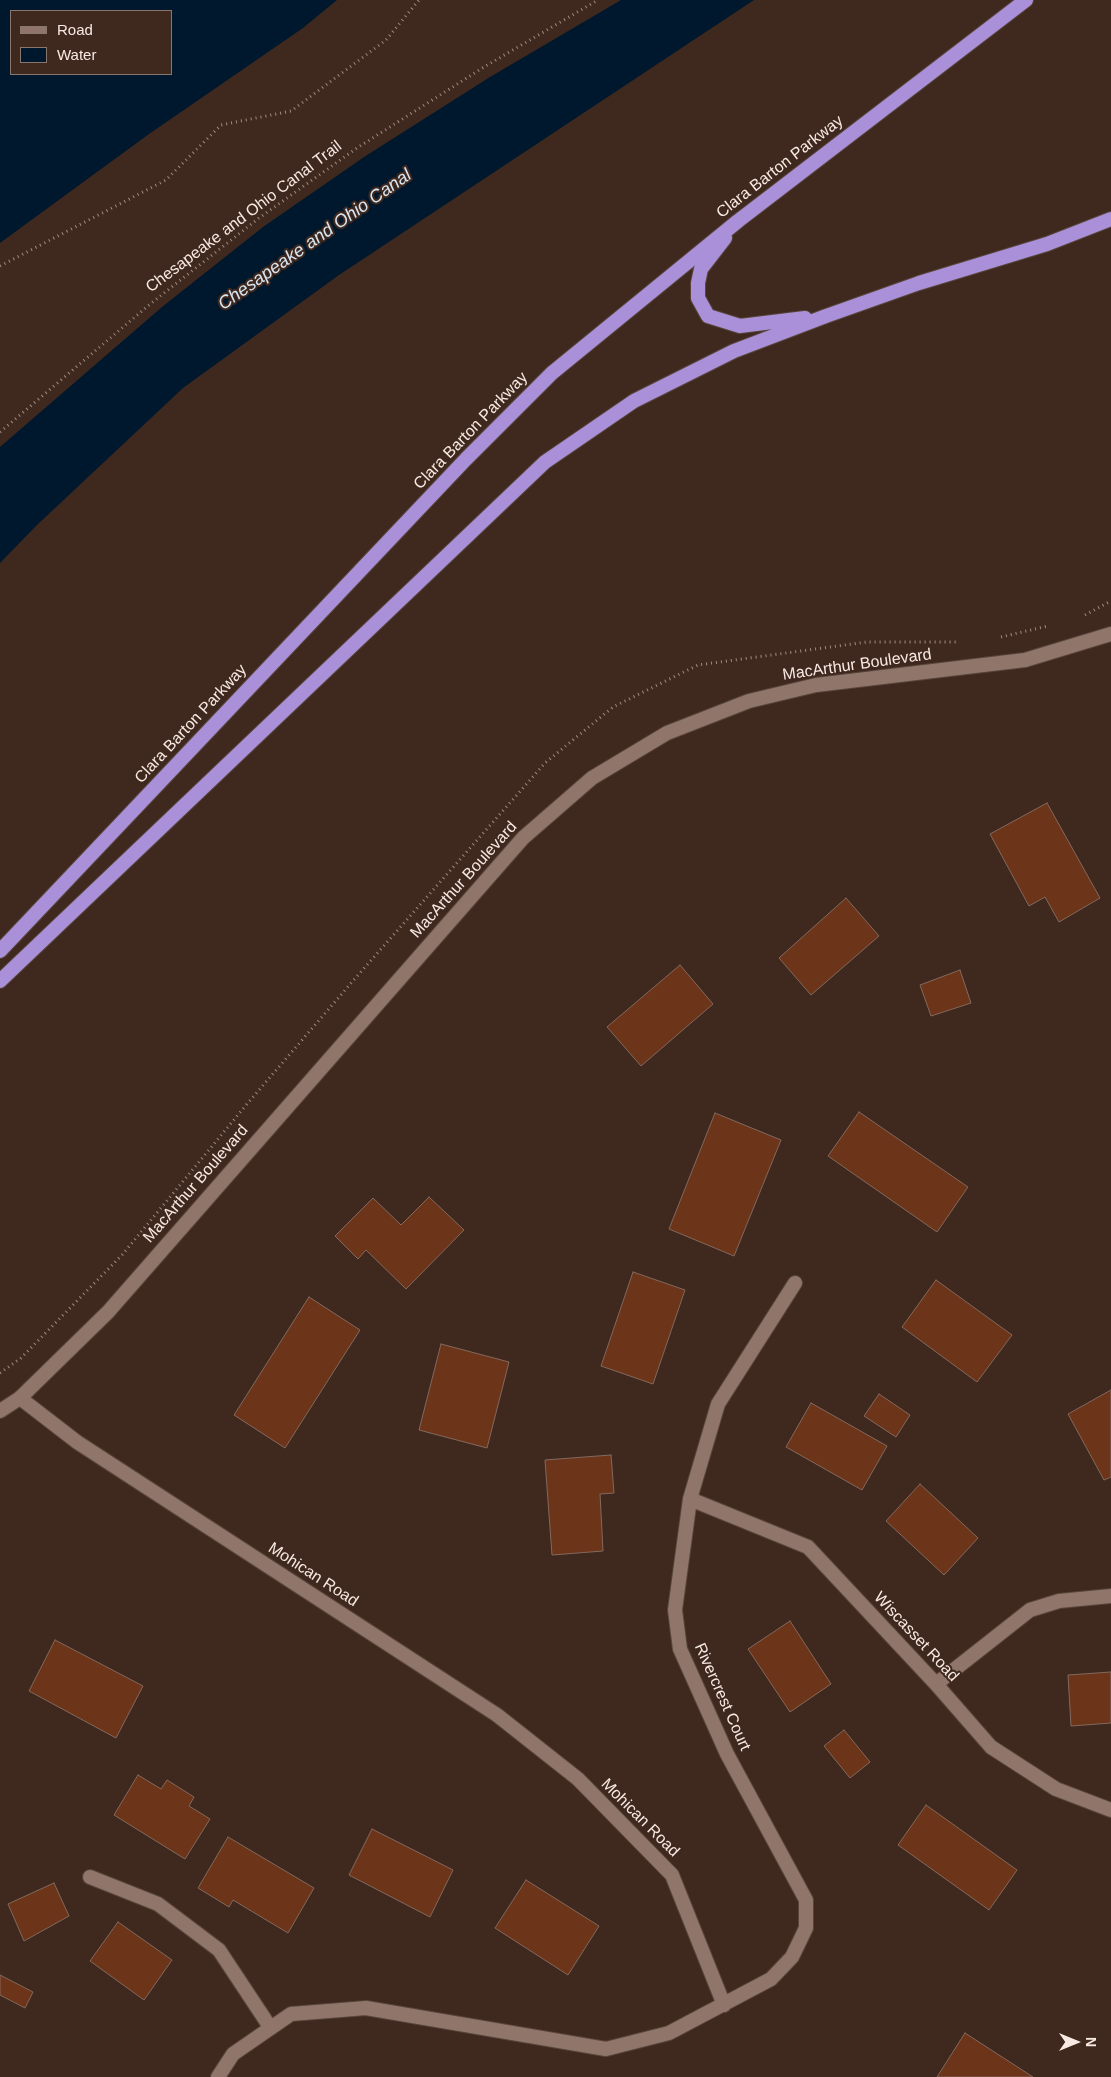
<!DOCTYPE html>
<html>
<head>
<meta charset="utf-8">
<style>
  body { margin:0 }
  #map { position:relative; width:1111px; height:2077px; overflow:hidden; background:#3f291f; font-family:Arial,sans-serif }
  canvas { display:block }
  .legend { position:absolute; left:10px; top:10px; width:162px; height:65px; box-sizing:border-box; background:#3f291f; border:1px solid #89766d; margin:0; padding:6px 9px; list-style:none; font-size:15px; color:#f8e9e2 }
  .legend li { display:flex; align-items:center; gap:10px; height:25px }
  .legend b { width:25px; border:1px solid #89766d }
  .north { position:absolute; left:1051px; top:2017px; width:50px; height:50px; -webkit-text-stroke:4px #3f291f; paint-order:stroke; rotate:90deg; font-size:14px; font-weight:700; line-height:20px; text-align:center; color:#f8e9e2 }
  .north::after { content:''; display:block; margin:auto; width:18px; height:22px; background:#f8e9e2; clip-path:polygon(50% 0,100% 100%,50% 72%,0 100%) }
</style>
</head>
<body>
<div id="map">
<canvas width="1111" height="2077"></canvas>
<ul class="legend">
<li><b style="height:6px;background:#90766a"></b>Road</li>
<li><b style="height:14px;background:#00182d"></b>Water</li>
</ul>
<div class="north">N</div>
</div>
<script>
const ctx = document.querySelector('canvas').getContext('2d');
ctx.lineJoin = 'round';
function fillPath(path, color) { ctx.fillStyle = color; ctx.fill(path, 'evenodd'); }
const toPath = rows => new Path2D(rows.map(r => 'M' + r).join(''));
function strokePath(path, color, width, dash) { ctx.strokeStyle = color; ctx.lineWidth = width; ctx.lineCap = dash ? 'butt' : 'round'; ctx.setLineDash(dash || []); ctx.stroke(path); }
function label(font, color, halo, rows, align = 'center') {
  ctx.font = font + ' Arial,sans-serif'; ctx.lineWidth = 4; ctx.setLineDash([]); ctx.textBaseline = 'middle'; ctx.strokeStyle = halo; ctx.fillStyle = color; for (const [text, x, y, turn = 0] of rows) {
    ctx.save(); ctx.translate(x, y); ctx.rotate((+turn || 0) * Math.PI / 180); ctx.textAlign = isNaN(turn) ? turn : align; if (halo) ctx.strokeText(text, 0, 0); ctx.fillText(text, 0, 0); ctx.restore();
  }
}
fillPath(toPath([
  [0,0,337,0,303,28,149,134,0,243],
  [171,11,171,74,11,74,11,11],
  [621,0,754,0,339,275,183,388,37,525,0,563,0,447,162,307,263,227,364,157,490,77]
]), '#00182d');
const building = toPath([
  [1047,803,1100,898,1059,922,1045,897,1029,906,990,834,1047,803],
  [846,898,879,936,811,995,779,958,846,898],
  [680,965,713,1004,641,1066,607,1027,680,965],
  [960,970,971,1003,931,1016,920,985,960,970],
  [859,1112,968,1187,937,1232,828,1156,859,1112],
  [715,1113,781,1140,734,1256,669,1229,715,1113],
  [429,1197,464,1230,406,1289,366,1250,358,1259,335,1236,373,1198,401,1225,429,1197],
  [633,1272,685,1290,653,1384,601,1366,633,1272],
  [936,1280,1012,1335,977,1382,902,1327,936,1280],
  [309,1297,360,1330,285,1448,234,1415,309,1297],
  [441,1344,509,1362,487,1448,419,1430,441,1344],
  [1111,1390,1111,1477,1104,1480,1068,1414,1111,1390],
  [879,1394,910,1415,896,1437,864,1416,879,1394],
  [811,1403,887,1446,862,1490,786,1447,811,1403],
  [611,1455,614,1493,600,1494,603,1551,552,1555,545,1460,611,1455],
  [920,1484,978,1538,944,1575,886,1521,920,1484],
  [790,1621,831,1684,790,1712,748,1649,790,1621],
  [55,1640,143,1686,116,1738,29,1691,55,1640],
  [1111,1672,1111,1723,1071,1726,1068,1675,1111,1672],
  [844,1730,870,1762,850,1778,824,1746,844,1730],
  [138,1775,161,1789,167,1780,194,1797,189,1806,210,1819,185,1859,114,1815,138,1775],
  [926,1805,1017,1870,989,1910,898,1845,926,1805],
  [372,1829,453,1870,430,1917,349,1875,372,1829],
  [228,1837,314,1888,288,1933,233,1900,229,1907,198,1888,228,1837],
  [526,1880,599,1926,568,1975,495,1928,526,1880],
  [54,1883,69,1916,24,1941,8,1904,54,1883],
  [118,1922,172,1960,144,2000,90,1961,118,1922],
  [0,1975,33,1992,25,2008,0,1995,0,1975],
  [965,2033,1033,2077,937,2077,965,2033]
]);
fillPath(building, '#6c3418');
strokePath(building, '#83695e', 1);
const service = toPath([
  [90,1877,158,1904,219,1950,270,2027]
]);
const minor = toPath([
  [20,1398,77,1442,497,1715,578,1779,672,1875,724,2005],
  [690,1499,808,1547,936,1684,991,1747,1056,1789,1111,1810],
  [936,1684,1030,1610,1059,1601,1111,1596],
  [218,2077,233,2054,291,2014,366,2008,606,2049,669,2033,771,1979,792,1957,806,1928,806,1900,727,1754,680,1649,675,1610,690,1499,718,1404,795,1283]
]);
const secondary = toPath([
  [0,1411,20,1398,108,1312,523,838,592,778,667,733,749,701,816,685,1025,660,1111,634]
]);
const trunk = toPath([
  [725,238,701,269,698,283,698,298,708,316,740,326,805,318],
  [0,951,466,459,552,373,738,221,1026,0],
  [0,981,545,462,634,401,734,351,826,316,919,283,1047,244,1111,219]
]);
strokePath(service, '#58453c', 16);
strokePath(minor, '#58453c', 16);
strokePath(secondary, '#58453c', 16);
strokePath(trunk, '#58453c', 16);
strokePath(toPath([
  [0,266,166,180,221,125,291,111,386,40,419,0],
  [0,432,149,305,259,218,357,148,484,67,598,0],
  [1085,615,1111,601],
  [1001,637,1048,626],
  [0,1373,21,1358,122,1255,247,1104,352,982,545,763,613,707,698,665,867,642,958,642]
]), '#9d8b82', 3, [1, 4]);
strokePath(service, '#90766a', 14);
strokePath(minor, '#90766a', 14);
strokePath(secondary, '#90766a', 14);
strokePath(trunk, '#a990d8', 14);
label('16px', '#f8e9e2', '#3f291f', [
  ["Clara Barton Parkway",780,167,-38],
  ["Chesapeake and Ohio Canal Trail",244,217,-37],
  ["Clara Barton Parkway",471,431,-46],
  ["MacArthur Boulevard",857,665,-8],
  ["Clara Barton Parkway",191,724,-47],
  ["MacArthur Boulevard",464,880,-48],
  ["MacArthur Boulevard",196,1184,-49],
  ["Mohican Road",313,1575,33],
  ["Wiscasset Road",916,1637,47],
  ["Rivercrest Court",722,1697,66],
  ["Mohican Road",640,1818,45]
]);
label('italic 18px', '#d8e6f3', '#3f291f', [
  ["Chesapeake and Ohio Canal",315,240,-35]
]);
</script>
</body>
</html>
